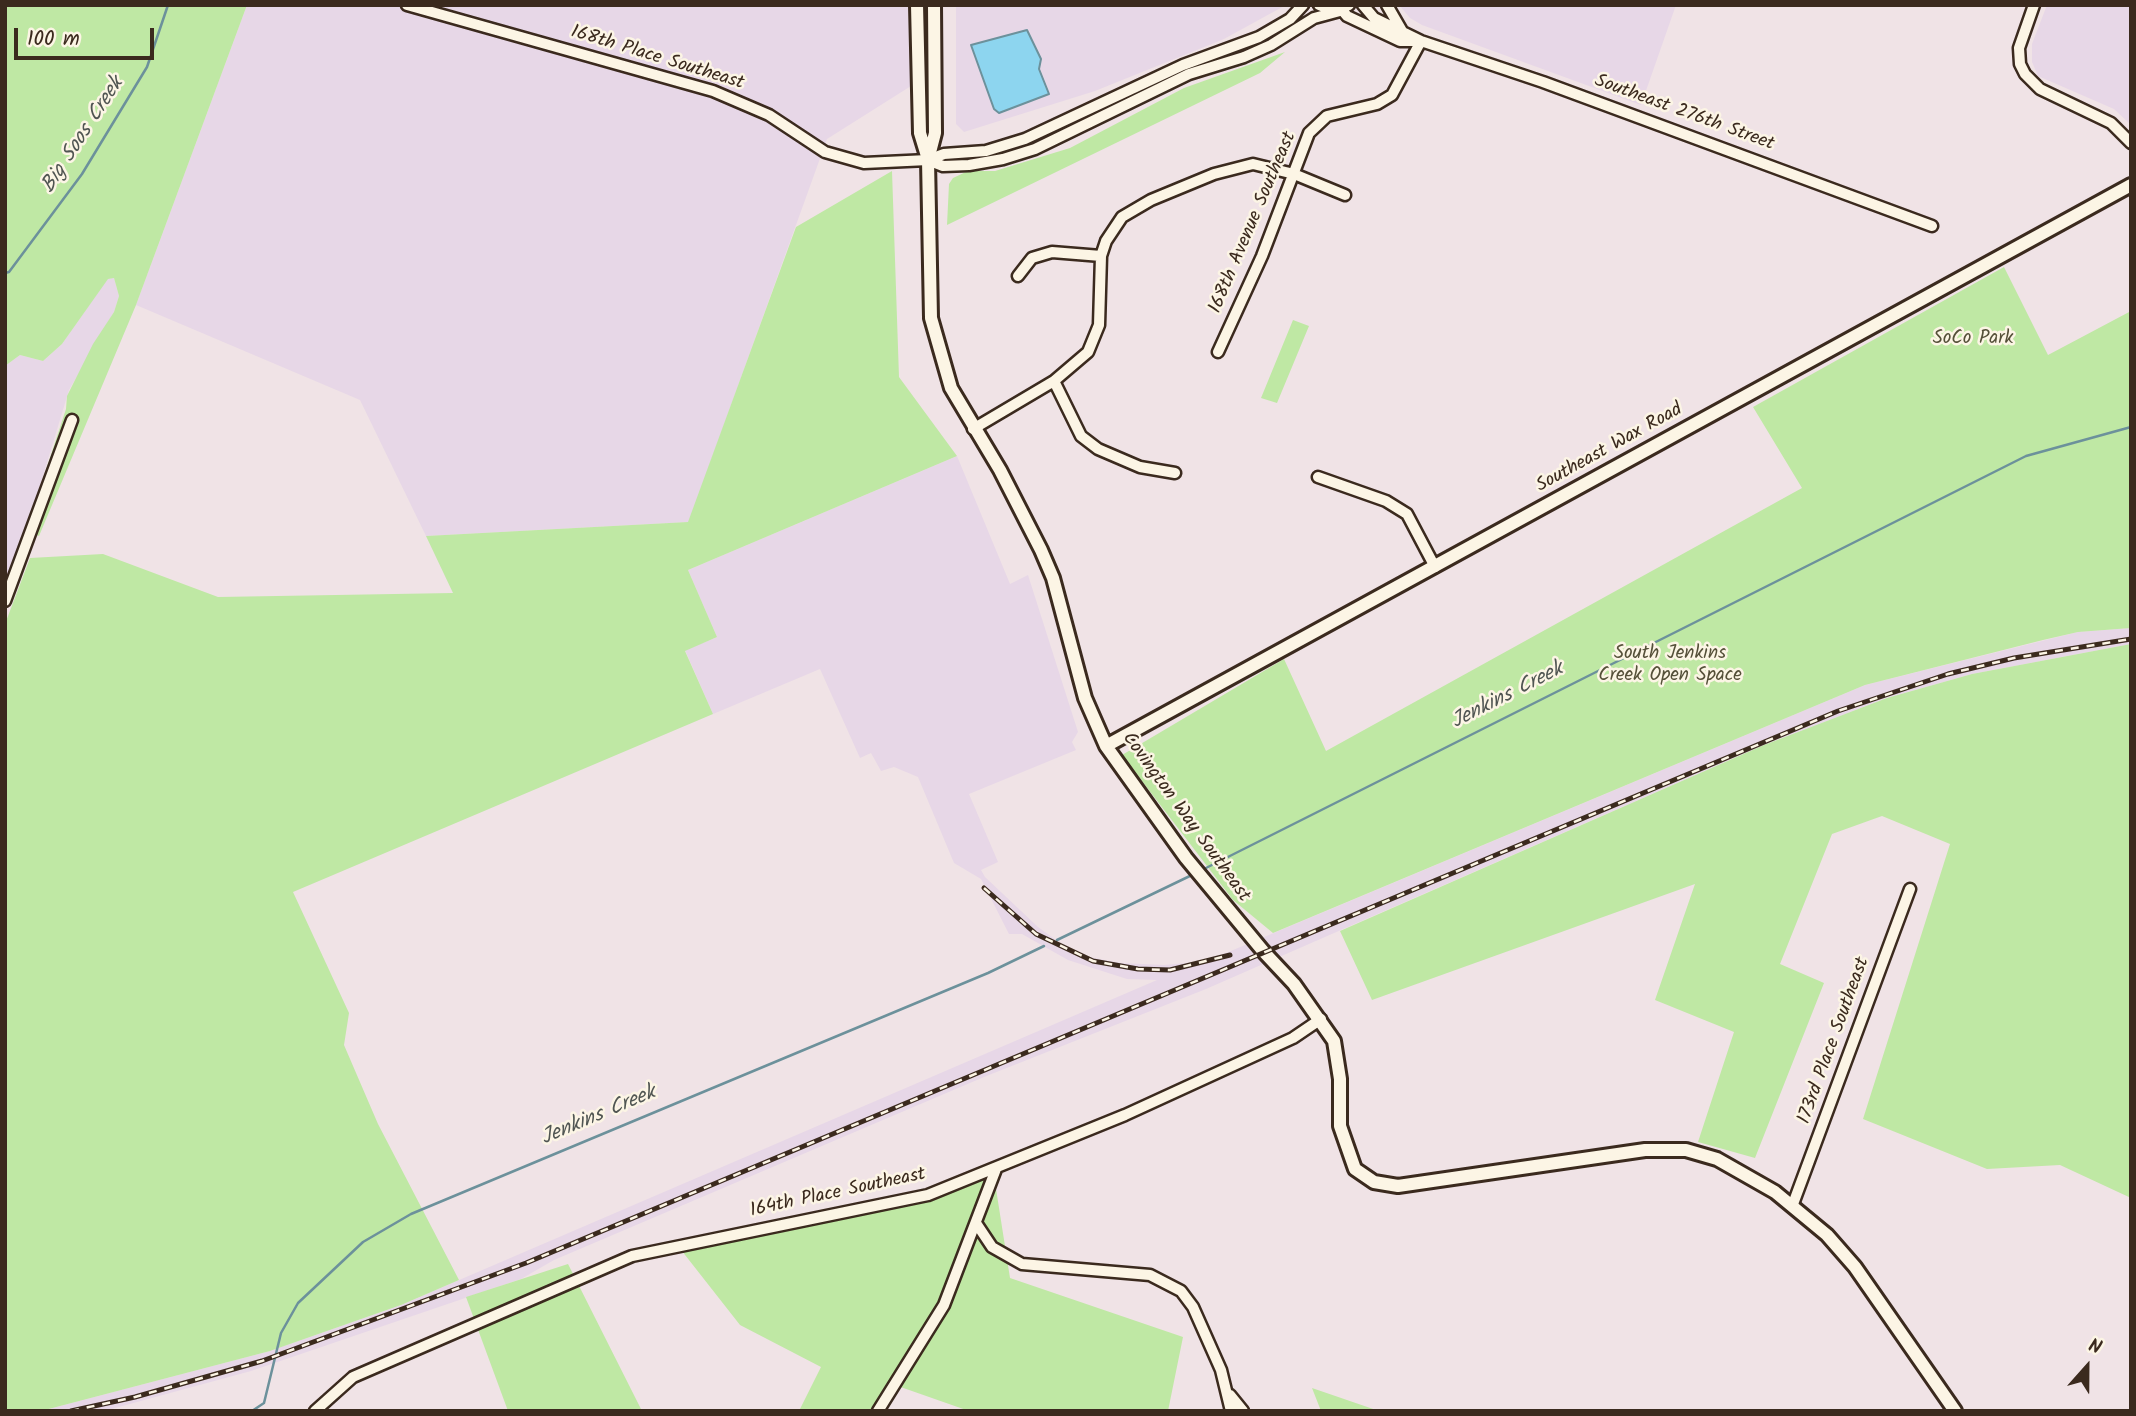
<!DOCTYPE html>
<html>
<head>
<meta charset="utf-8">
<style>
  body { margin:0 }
  #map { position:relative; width:2136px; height:1416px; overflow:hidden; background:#f0e3e6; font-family:Kalam,sans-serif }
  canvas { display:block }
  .frame { position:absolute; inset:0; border:7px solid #3b2a1e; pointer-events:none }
  .north { position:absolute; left:2052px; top:1332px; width:70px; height:70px; -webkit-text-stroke:5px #fcf5e5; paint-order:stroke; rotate:21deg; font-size:19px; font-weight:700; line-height:28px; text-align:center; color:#3b2a1e }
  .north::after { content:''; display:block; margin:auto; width:24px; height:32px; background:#3b2a1e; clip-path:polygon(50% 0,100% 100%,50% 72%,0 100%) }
  .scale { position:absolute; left:14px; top:28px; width:140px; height:32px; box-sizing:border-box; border:4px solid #3b2a1e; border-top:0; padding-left:9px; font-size:21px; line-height:24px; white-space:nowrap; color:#3b2a1e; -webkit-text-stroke:5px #fcf5e5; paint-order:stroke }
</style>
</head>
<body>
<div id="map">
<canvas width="2136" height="1416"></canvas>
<div class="frame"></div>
<div class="north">N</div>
<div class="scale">100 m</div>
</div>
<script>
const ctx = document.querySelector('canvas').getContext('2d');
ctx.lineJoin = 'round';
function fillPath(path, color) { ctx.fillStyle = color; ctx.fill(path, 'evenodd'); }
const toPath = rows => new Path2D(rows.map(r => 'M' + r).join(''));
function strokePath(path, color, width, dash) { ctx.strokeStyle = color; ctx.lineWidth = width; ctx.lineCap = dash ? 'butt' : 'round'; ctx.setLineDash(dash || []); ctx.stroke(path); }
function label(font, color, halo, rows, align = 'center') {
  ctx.font = font + ' Kalam,sans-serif'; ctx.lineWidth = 5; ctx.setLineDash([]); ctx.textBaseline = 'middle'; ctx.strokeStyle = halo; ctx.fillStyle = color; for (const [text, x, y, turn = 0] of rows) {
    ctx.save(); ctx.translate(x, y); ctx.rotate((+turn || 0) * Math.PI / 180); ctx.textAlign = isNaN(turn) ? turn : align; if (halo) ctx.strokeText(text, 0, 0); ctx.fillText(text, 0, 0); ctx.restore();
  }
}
fillPath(toPath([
  [247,5,909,5,911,86,827,139,689,522,426,536,360,400,136,305],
  [956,5,1286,5,1224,39,1095,91,964,132,956,124],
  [1399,5,1676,5,1641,105,1422,25,1410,18],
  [2047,5,2131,5,2131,125,2114,109,2038,76,2032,62,2032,44],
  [114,278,119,296,114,312,69,390,28,525,5,581,5,366,20,355,43,361,62,344,107,279],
  [957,456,1010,584,1028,575,1078,732,1072,742,1076,750,969,794,998,862,981,870,985,877,1038,927,1063,945,1089,957,1120,963,1164,965,1198,962,1226,953,1865,685,2078,632,2131,628,2131,644,1972,674,1887,698,1764,745,1206,989,984,1077,554,1260,521,1279,251,1371,104,1411,41,1411,270,1351,401,1305,1157,980,1127,979,1068,960,1022,934,1009,934,981,879,954,863,918,777,894,767,881,771,871,753,860,758,820,669,713,714,685,650,717,637,688,570]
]), '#e7d7e7');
fillPath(toPath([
  [5,5,247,5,136,305,39,536,28,532,28,525,66,409,67,396,93,344,114,312,119,296,114,278,108,279,62,344,43,361,20,355,5,366],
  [1285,52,1260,73,947,225,949,184,953,178,968,171,995,171,1070,148,1184,88],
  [892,171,899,377,957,456,688,570,717,637,685,651,713,714,293,892,349,1013,344,1045,378,1124,459,1280,401,1305,270,1351,41,1411,5,1411,5,624,30,558,103,554,218,597,453,593,426,536,688,522,796,227],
  [2004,267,2048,355,2131,311,2131,628,2078,632,2043,640,1865,685,1273,933,1233,900,1122,755,1284,659,1326,751,1802,488,1753,407],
  [1293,320,1309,326,1277,403,1261,398],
  [2131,644,2131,1198,2060,1165,1987,1169,1863,1119,1950,844,1882,816,1832,834,1780,964,1824,983,1755,1158,1698,1142,1734,1032,1655,1000,1695,884,1372,1000,1340,931,1764,745,1887,698,1972,674],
  [994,1176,1010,1278,1183,1337,1168,1411,969,1411,892,1384,878,1411,799,1411,821,1367,740,1325,678,1246],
  [568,1264,642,1411,508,1411,466,1297],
  [1312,1388,1379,1411,1321,1411]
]), '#bfe8a4');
const water = toPath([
  [1027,30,1041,59,1039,69,1049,94,999,113,994,109,971,45,1027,30]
]);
fillPath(water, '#8dd5ef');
strokePath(water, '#6c919b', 2);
strokePath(toPath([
  [5,273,9,272,82,174,147,67,168,5],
  [1200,871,2026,456,2131,427],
  [1057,940,1194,874],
  [252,1411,264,1403,281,1333,298,1303,363,1242,411,1214,988,973,1044,946]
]), '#6c919b', 2.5);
const minor = toPath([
  [407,5,713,91,769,115,825,152,864,163,928,160,944,154,986,151,1025,139,1183,65,1259,37,1290,19,1303,5],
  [1319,5,1333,11,1349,5],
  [1363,5,1374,18,1421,41,1543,82,1932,226],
  [1387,5,1402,31],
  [2034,5,2019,48,2020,64,2025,74,2040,89,2111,123,2131,143],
  [1342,10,1347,16,1400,41,1417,41],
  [928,160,943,166,969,165,1003,159,1035,149,1189,74,1244,57,1271,45,1314,18,1340,11],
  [1018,276,1032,258,1052,252,1101,256],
  [1218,352,1262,256,1309,133,1327,116,1377,104,1392,95,1421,41],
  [1054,381,1081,436,1098,449,1140,467,1175,473],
  [973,429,1054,381,1088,352,1099,325,1101,256,1106,241,1122,217,1151,200,1214,174,1253,164,1294,174,1345,195],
  [1318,477,1386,501,1407,514,1435,567],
  [5,601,72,420],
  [1793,1204,1910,889],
  [976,1223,992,1247,1022,1264,1150,1275,1181,1291,1193,1307,1221,1370,1231,1411],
  [1230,1395,1243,1411],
  [315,1411,353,1377,632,1256,928,1195,1125,1115,1293,1038,1321,1019],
  [878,1411,944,1305,996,1169]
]);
const tertiary = toPath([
  [917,5,920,133,927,156],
  [934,5,935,133,928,160,931,318,951,388,1000,470,1041,550,1053,578,1085,698,1106,746,1186,858,1263,951,1294,984,1334,1041,1340,1079,1340,1126,1355,1169,1374,1182,1398,1186,1645,1150,1686,1150,1717,1159,1775,1192,1827,1235,1855,1267,1955,1411],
  [1106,746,2131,185]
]);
strokePath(minor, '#3b2a1e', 15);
strokePath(tertiary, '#3b2a1e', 18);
strokePath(minor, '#fcf5e5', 10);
strokePath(tertiary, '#fcf5e5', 12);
const rail = toPath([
  [984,888,1036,934,1093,961,1138,969,1170,970,1230,955],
  [71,1411,135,1397,262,1361,526,1263,1838,711,1948,674,2014,658,2131,639]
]);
strokePath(rail, '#3b2a1e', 5);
strokePath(rail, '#fcf5e5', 2.5, [8]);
label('19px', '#3b2a1e', '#fcf5e5', [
  ["168th Place Southeast",657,59,17],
  ["Southeast 276th Street",1684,114,20],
  ["168th Avenue Southeast",1254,223,-67],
  ["Southeast Wax Road",1610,449,-29],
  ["Covington Way Southeast",1185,818,54],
  ["173rd Place Southeast",1835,1041,-70],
  ["164th Place Southeast",838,1194,-12]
]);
label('19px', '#555039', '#fcf5e5', [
  ["SoCo Park",1973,340],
  ["South Jenkins",1670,655],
  ["Creek Open Space",1670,677]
]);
label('italic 21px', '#505552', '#fcf5e5', [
  ["Big Soos Creek",84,136,-57],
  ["Jenkins Creek",1508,697,-27],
  ["Jenkins Creek",599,1117,-23]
]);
</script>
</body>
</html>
